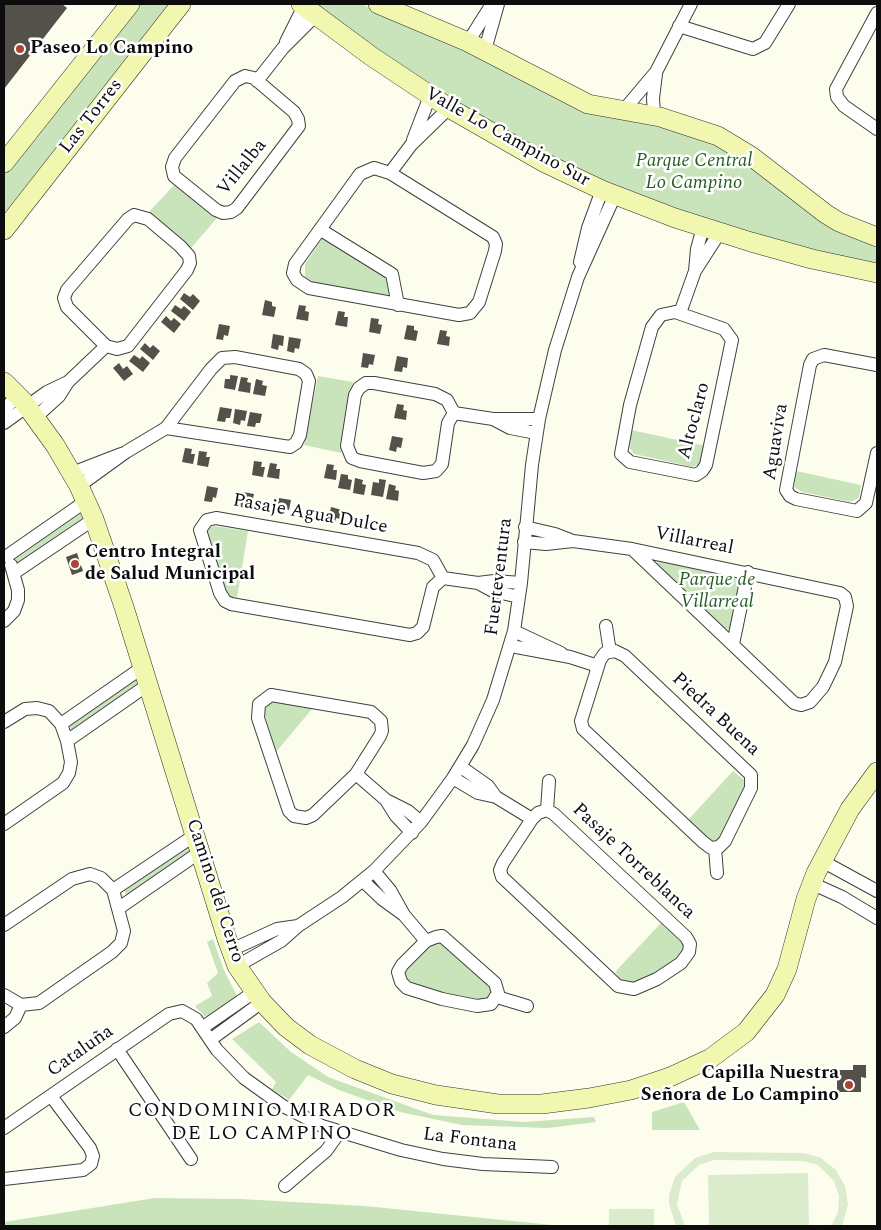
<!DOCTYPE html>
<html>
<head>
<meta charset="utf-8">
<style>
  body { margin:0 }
  #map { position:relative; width:881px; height:1230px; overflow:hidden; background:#fdfdee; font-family:Spectral,serif }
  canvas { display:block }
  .frame { position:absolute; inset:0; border:5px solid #0d0d0d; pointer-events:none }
</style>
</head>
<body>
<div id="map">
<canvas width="881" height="1230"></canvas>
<div class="frame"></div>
</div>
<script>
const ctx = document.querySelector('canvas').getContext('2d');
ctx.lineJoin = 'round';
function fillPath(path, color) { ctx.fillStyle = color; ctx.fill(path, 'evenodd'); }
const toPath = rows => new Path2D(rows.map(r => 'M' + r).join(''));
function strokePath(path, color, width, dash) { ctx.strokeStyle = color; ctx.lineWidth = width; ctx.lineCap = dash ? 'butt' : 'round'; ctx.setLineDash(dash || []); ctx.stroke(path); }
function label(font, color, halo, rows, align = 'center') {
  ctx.font = font + ' Spectral,serif'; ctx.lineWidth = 5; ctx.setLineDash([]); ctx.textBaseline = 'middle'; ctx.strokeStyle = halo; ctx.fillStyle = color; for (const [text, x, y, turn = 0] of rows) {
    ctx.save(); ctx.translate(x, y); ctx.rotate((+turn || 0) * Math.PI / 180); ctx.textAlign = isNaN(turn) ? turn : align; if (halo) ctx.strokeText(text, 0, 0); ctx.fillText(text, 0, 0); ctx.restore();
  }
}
fillPath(toPath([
  [138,4,173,4,4,219,4,175],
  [308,4,362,4,375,11,433,33,541,86,710,135,877,243,877,269,724,228,589,175,495,130],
  [175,184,217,218,191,248,148,213],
  [324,236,390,273,392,296,317,285,305,277,305,264],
  [318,376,353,382,341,453,304,445],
  [631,430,706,446,700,464,693,467,634,454,630,448],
  [796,471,861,485,859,498,850,502,802,492,794,487],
  [83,512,84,517,17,563,15,559],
  [214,526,248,531,237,598,230,597,225,592,206,532,209,528],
  [661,559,737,577,740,584,730,629,726,629,659,568,657,564],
  [137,678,138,683,71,730,70,725],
  [273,701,312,709,276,752,264,712,266,703],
  [733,771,747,782,719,843,712,842,688,820],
  [188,846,192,852,128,897,124,891],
  [662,922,686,947,682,956,639,982,632,983,620,979,615,972],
  [213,939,224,970,237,996,207,1019,195,1006,212,996,207,983,218,973,207,942],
  [433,943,446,945,488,984,492,991,491,998,478,1001,423,988,402,977,405,967],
  [259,1022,291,1052,328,1077,433,1115,524,1122,594,1117,596,1122,548,1128,462,1125,400,1112,339,1090,308,1075,289,1100,272,1089,276,1082,232,1039],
  [684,1102,700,1130,652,1130,652,1112],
  [155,1198,241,1199,365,1206,562,1226,4,1226,4,1222]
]), '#c9e4bb');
fillPath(toPath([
  [713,1152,804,1153,821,1158,836,1170,845,1186,848,1204,843,1223,841,1226,831,1226,838,1212,839,1196,834,1181,818,1165,803,1161,714,1160,699,1165,682,1181,677,1204,685,1226,676,1226,669,1204,669,1195,675,1177,695,1158],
  [808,1173,809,1226,709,1226,708,1175],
  [609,1209,654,1209,654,1226,609,1226]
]), '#dbeccc');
fillPath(toPath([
  [4,4,62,4,67,8,4,89],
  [184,293,190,297,193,294,200,301,193,310,180,299],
  [265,300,272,302,272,306,276,307,274,317,262,315],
  [175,305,181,309,184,306,191,312,184,321,171,311],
  [299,305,306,306,305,311,309,312,308,321,296,319],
  [338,311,345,312,344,317,348,317,347,327,335,325],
  [166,316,171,321,174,318,181,324,174,333,161,322],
  [371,318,379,319,378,324,382,325,380,334,369,332],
  [219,324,230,326,228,336,224,335,223,340,216,339],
  [407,325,414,326,414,330,418,331,416,341,404,339],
  [440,330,447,331,446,336,450,337,449,346,437,344],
  [273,334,284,336,283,346,279,345,278,350,271,348],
  [289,337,301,339,299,349,295,348,294,353,287,351],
  [145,343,150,348,153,345,160,351,153,360,140,349],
  [363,353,375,355,373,365,369,364,368,368,361,367],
  [134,355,140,359,142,356,150,363,143,372,129,361],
  [397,356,408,358,407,368,403,367,402,372,394,371],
  [119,363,123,369,127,366,133,374,124,381,113,368],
  [230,375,238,376,235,390,224,388,225,379,230,379],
  [241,377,248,378,247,382,251,383,250,393,238,391],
  [256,379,263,381,262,385,267,386,265,396,253,394],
  [397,404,404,405,403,410,407,411,406,420,394,418],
  [220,407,232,409,230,418,226,418,225,422,217,421],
  [235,409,247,411,245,421,241,420,240,425,233,423],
  [250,412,262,414,260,423,256,423,255,427,247,426],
  [392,436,403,438,401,448,397,447,396,452,389,450],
  [185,448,192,449,191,454,195,454,193,464,182,462],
  [199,451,207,452,206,457,210,457,208,467,197,465],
  [254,461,262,462,261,467,265,467,263,477,252,475],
  [270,463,277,464,276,469,280,469,279,479,267,477],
  [327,464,334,465,333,470,337,470,336,480,324,478],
  [341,474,348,475,348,479,352,480,350,490,338,488],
  [355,478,363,480,362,484,366,485,364,495,353,493],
  [379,479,386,480,383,497,371,495,373,482,379,483],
  [389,484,396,486,395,490,399,491,398,501,386,499],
  [207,486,218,488,216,498,213,497,212,502,204,501],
  [243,492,254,494,252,504,248,503,248,508,240,507],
  [279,498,291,500,289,510,285,509,284,514,276,513],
  [331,507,342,510,340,519,336,518,335,523,328,522],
  [77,553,83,571,72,575,66,557],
  [853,1065,866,1065,866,1078,861,1077,861,1092,837,1092,837,1070,853,1070]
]), '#54504a');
const street = toPath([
  [877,13,836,89,837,97,844,106,877,129],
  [679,26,753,49,765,43,789,4],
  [286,42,304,6],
  [468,42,492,4],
  [485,50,498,4],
  [245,76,254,78,294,112,298,119,299,126,237,208,231,212,223,213,216,210,174,176,172,167,175,158,235,81,245,76],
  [257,81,283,48,316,15],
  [623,111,656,72,691,4],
  [654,116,653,98,656,74],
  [413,140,430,96],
  [374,168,390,173,493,237,496,244,495,251,479,302,470,313,459,315,309,288,297,280,293,273,295,264,360,174,374,168],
  [390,173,411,145,449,108],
  [134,215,148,219,180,246,189,256,190,263,187,270,128,346,117,349,106,346,67,307,64,298,67,290,128,219,134,215],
  [321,230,392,274,398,305],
  [580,262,588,228,602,190],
  [695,271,720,232],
  [675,312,724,329,732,340,706,465,702,471,696,475,630,462,621,454,630,405,652,327,661,315,675,312],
  [680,313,695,271,697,249,703,227],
  [877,365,824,355,813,359,810,365,786,490,790,496,796,499,857,511,866,503,877,453],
  [366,383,374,383,435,394,447,400,454,413,448,423,442,464,436,471,423,473,360,461,352,458,347,446,355,395,359,388,366,383],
  [4,409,18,396],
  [454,413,493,419,539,419],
  [36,417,59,396,68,382],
  [493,419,510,428,536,433],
  [4,423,47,392,68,382,106,346],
  [72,473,121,454],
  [79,486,126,452,166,428,211,369,222,358,235,357,299,369,306,374,309,381,300,435,296,443,290,447,166,428],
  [525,527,555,534,573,541],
  [524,542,546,544,573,541,632,549,840,593,845,597,847,606,835,662,823,687,810,702,801,705,794,703,632,549],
  [7,556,86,501],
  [14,573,94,519],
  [443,578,433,560,418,553,216,518,207,520,200,530,220,593,225,601,231,604,410,635,417,633,423,627,433,587,443,578,478,583,493,591,519,597],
  [478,583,494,581,521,583],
  [4,621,14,611,18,600,18,590,11,565],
  [606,626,610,652],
  [514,631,561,653],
  [733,644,748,572],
  [511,646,570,657,598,666],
  [615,651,625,656,751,775,751,788,725,841,719,847,711,848,703,842,583,729,581,721,600,660,605,653,615,651],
  [271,695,371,712,381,721,382,731,380,736,356,774,313,815,306,818,294,816,289,811,258,718,259,704,271,695],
  [4,722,25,709,37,708,49,711,61,724,67,741,71,762,69,773,63,783,4,824],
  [61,724,143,667],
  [67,741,149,684],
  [461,767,488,786,496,797],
  [356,774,386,800,408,811,421,822],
  [453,778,478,793,496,797,532,819],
  [386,800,396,816,412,833],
  [547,810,554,814,686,937,690,944,689,952,681,963,657,979,634,989,618,986,502,877,500,870,503,863,532,819,538,813,547,810],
  [547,810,549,781],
  [715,848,717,873],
  [822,861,877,891],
  [374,871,390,890,404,915,426,941],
  [363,881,382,899,404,915],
  [811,883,842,897,877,918],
  [113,890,195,835],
  [119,908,200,852],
  [4,925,72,879,90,874,101,878,113,890,124,931,121,943,112,952,39,1003,21,1005,4,995],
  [442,936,495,983,498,993,491,1004,477,1006,442,999,407,988,401,982,398,972,402,965,426,941,436,937,442,936],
  [231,950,277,929,298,926],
  [237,966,281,941,298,926,342,897,374,871,421,822,453,778,473,745,493,700,514,631,521,583,532,465,539,419,555,350,578,277,615,195],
  [497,997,527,1006],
  [4,1027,15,1018,21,1005],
  [202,1028,254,992],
  [210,1040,262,1002],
  [117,1049,191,1159],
  [4,1128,169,1014,182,1011,196,1019,217,1050,244,1078,283,1106,322,1126,401,1150,443,1159,483,1164,552,1167],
  [4,1179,83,1170,91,1164,93,1156,90,1148,51,1096],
  [285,1186,326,1151,339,1133]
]);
const secondary = toPath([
  [301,4,371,56,449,108,545,163,602,190,675,218,751,242,812,259,877,273],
  [378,4,468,42,588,104,660,117,718,136,751,156,826,214,839,222,877,237],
  [4,163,130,4],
  [4,230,181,4],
  [4,382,23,401,55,445,79,486,94,519,124,607,227,939,237,966,262,1002,286,1027,310,1045,355,1069,392,1084,436,1095,498,1104,542,1104,589,1098,631,1090,670,1077,711,1058,746,1032,775,995,787,969,806,899,816,873,850,809,877,772]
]);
strokePath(street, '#404040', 14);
strokePath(secondary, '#2f2f2f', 20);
strokePath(street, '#fff', 12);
strokePath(secondary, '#f2f7b0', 19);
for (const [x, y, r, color] of [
  [20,49,5,"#ae4333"],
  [75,564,5,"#ae4333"],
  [849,1085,5,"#ae4333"]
]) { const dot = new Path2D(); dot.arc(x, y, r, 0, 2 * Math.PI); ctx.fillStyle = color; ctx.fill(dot); strokePath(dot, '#fff', 2); }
label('bold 19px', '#0d0d0d', '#fff', [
  ["Paseo Lo Campino",30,49],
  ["Centro Integral",85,553],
  ["de Salud Municipal",85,575],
  ["Capilla Nuestra",839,1074,"right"],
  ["Señora de Lo Campino",839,1096,"right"]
], 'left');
label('19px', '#0d0d0d', '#fff', [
  ["Las Torres",92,117,-52],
  ["Valle Lo Campino Sur",507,138,29],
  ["Villalba",243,168,-51],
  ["Altoclaro",695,421,-75],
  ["Aguaviva",777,442,-81],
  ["Pasaje Agua Dulce",310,515,10],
  ["Villarreal",694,542,11],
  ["Fuerteventura",500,577,-83],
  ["Piedra Buena",715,715,43],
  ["Pasaje Torreblanca",633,862,43],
  ["Camino del Cerro",214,891,72],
  ["Cataluña",81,1052,-35],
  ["La Fontana",470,1141,7]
]);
label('italic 19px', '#265e24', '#fff', [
  ["Parque Central",694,162],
  ["Lo Campino",694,184],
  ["Parque de",717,581],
  ["Villarreal",717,603]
]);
ctx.letterSpacing = '1px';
label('20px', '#0d0d0d', '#fff', [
  ["CONDOMINIO MIRADOR",262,1112],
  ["DE LO CAMPINO",262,1135]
]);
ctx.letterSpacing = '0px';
</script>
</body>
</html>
